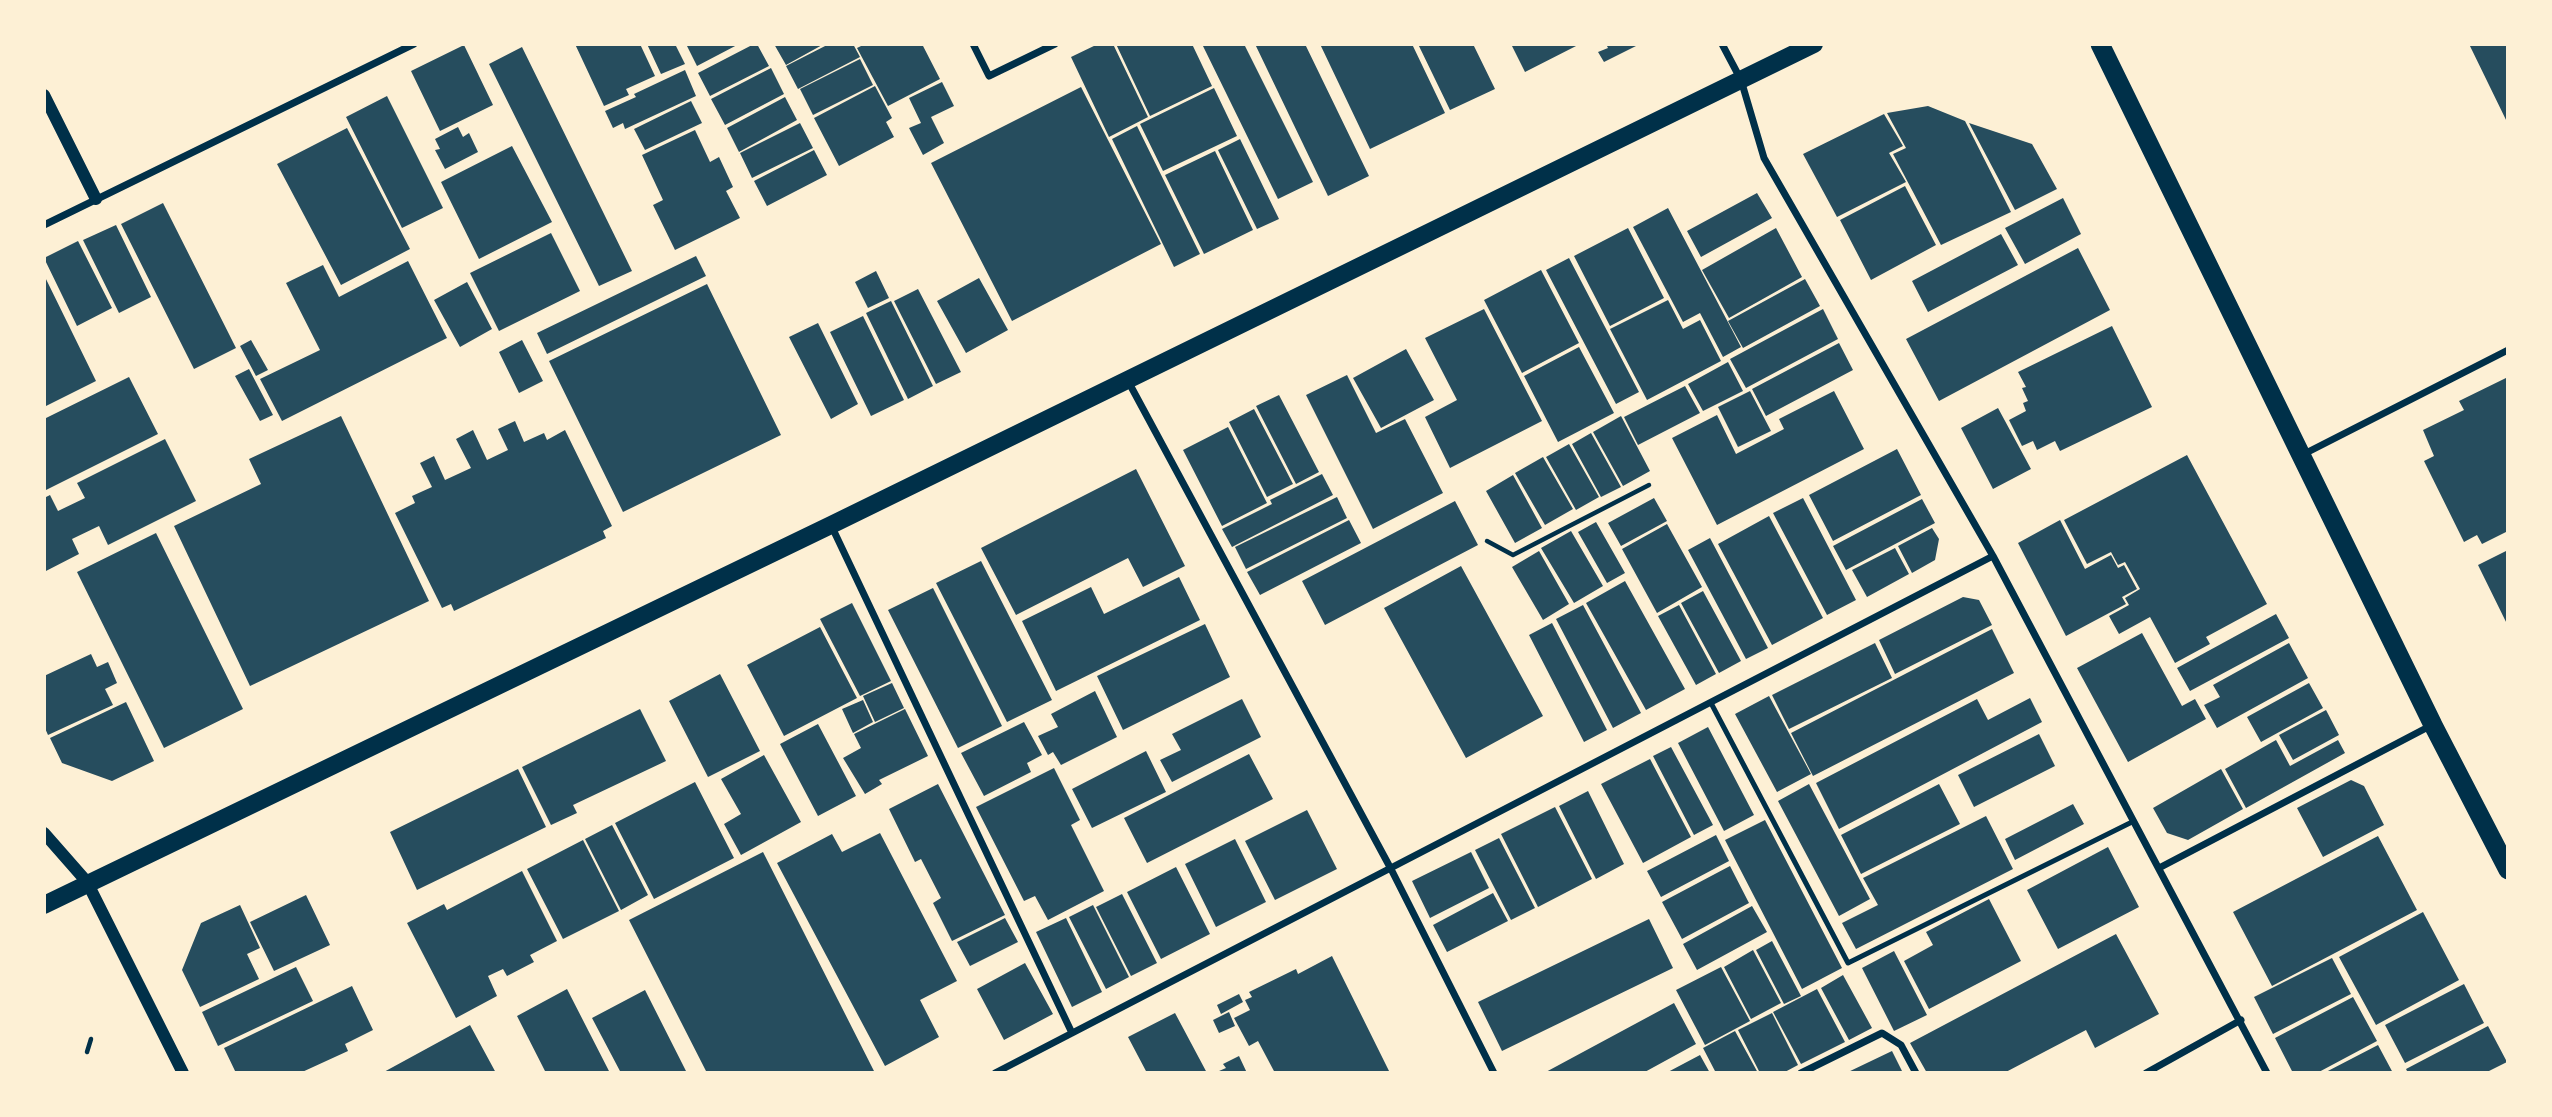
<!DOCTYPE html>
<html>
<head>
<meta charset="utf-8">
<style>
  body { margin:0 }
  #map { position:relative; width:2552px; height:1117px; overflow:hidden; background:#fdf0d5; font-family:Rubik,sans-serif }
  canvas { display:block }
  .frame { position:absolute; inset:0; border:46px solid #fdf0d5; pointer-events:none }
</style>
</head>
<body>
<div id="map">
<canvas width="2552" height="1117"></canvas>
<div class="frame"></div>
</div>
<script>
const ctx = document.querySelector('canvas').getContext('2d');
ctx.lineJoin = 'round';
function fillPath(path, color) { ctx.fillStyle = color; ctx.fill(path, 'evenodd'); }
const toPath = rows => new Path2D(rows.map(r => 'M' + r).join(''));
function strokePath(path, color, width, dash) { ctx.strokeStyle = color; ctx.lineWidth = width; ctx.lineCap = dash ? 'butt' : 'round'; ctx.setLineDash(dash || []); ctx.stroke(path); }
fillPath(toPath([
  [575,44,640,44,655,76,626,89,629,95,604,106],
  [647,44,675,44,685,64,661,74],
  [686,44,739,44,697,66],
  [754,44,757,44,769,66,710,96,698,73],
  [774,44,824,44,786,65],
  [829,44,853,44,860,57,798,89,786,66],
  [865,44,922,44,940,79,888,106,857,48],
  [1098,44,1113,44,1148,117,1109,137,1071,57],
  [1116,44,1192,44,1212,86,1150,116],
  [1202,44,1244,44,1313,182,1278,199],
  [1255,44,1305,44,1369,176,1328,196],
  [1320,44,1412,44,1445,113,1370,149],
  [1418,44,1473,44,1495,89,1450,110],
  [1511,44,1580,44,1525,72],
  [1606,44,1640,44,1604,62,1598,52,1608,48],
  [2469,44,2508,44,2508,124],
  [464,45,493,105,440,131,411,71],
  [522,47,632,271,599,286,489,64],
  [860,59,873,85,813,115,800,89],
  [771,68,784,94,725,125,711,99],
  [685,70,696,96,625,129,623,123,613,128,605,111,636,97,634,94],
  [942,82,954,106,931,117,944,143,923,155,909,128,921,123,909,98],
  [875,86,892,118,886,122,894,137,839,166,814,118],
  [1081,87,1161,244,1012,321,931,163],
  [1214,88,1237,136,1163,171,1140,124],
  [387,96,443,208,402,228,346,117],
  [785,97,797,120,739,152,727,128],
  [691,101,702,123,645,150,634,129],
  [1928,106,1965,121,2011,212,1941,245,1893,154,1906,148,1887,113],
  [1884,114,1903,146,1889,153,1906,182,1837,217,1803,154],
  [800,123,813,148,752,178,740,153],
  [1969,123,2032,144,2057,189,2015,210],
  [1137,126,1200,254,1174,267,1112,139],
  [458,127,463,137,469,133,478,152,445,169,435,150,440,149,435,139],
  [347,128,410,249,341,285,277,164],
  [695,130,710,162,719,157,733,187,726,191,740,218,675,250,653,205,663,200,642,155],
  [1240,139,1279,219,1257,229,1218,150],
  [512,146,552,222,479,259,441,182],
  [814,150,827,175,767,206,754,181],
  [1215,151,1253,230,1204,254,1165,175],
  [1905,186,1936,245,1871,280,1840,220],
  [1757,193,1772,218,1701,257,1687,231],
  [2063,198,2081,234,2025,264,2005,228],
  [163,203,236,348,194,369,121,224],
  [1668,208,1741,347,1723,357,1700,313,1683,322,1633,227],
  [116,225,151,297,119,313,83,240],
  [1628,228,1664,298,1610,326,1574,256],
  [1776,228,1802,277,1729,318,1702,270],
  [551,233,580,291,499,331,470,273],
  [2001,234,2018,265,1928,312,1912,281],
  [78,241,112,308,77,326,44,258],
  [2078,248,2110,310,1939,401,1906,339],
  [696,256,706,276,547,354,537,333],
  [1569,258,1639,392,1616,404,1546,270],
  [408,261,447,338,282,421,260,379,320,350,286,283,323,265,339,297],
  [1541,270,1579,343,1522,373,1484,300],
  [876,271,889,298,868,308,855,282],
  [44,275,96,381,44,407],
  [979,278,1008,330,966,353,937,301],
  [1805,279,1820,306,1743,348,1728,321],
  [467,282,492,329,460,347,434,300],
  [707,284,781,435,623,512,549,361],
  [918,289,961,372,936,384,894,301],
  [1668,300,1683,329,1700,320,1721,361,1647,400,1610,329],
  [891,301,933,386,908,399,866,313],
  [1484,309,1542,421,1450,468,1425,417,1457,400,1425,338],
  [1823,309,1838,339,1746,388,1730,359],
  [863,316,904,400,871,416,830,332],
  [818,323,858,404,831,419,789,337],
  [2112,326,2152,407,2060,451,2055,441,2037,450,2033,441,2022,446,2009,420,2026,411,2023,403,2028,401,2022,388,2026,387,2018,372],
  [251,340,268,370,256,376,240,346],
  [522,340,543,381,519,393,499,352],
  [1839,343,1853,370,1766,416,1752,389],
  [1579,347,1614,413,1558,442,1524,376],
  [1406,349,1434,400,1381,428,1353,378],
  [1728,362,1743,391,1703,411,1688,384],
  [249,369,273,415,260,421,235,376],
  [1347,375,1376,433,1405,419,1443,493,1373,529,1306,395],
  [129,377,158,434,44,491,44,419],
  [2508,377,2508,531,2482,544,2477,535,2464,542,2424,461,2434,456,2423,430,2464,410,2459,401],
  [1685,386,1700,413,1638,445,1624,417],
  [1750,391,1771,431,1738,447,1718,407],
  [1834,391,1864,449,1717,525,1672,438,1717,415,1736,454,1784,429,1779,419],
  [1279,395,1319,472,1296,484,1256,406],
  [1998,408,2031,469,1993,489,1961,428],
  [1254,409,1293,484,1267,497,1229,422],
  [341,416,429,601,250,686,174,526,261,484,249,459],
  [1621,416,1650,471,1623,486,1593,432],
  [515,421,524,442,544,433,547,440,565,430,612,526,603,531,606,538,454,611,451,604,442,608,395,513,415,503,412,496,432,487,420,463,434,456,445,480,471,468,456,439,473,430,487,460,508,450,498,429],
  [1228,427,1267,503,1222,526,1183,450],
  [1591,433,1621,487,1601,497,1572,444],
  [165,439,196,501,108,545,99,526,72,539,79,554,44,572,44,498,50,495,58,511,85,498,77,483],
  [1569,444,1599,497,1576,510,1546,457],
  [1897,449,1921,495,1833,541,1809,495],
  [2187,455,2267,604,2206,637,2210,644,2175,663,2150,617,2119,634,2109,616,2129,605,2125,598,2140,589,2125,562,2118,565,2111,552,2087,564,2064,520],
  [1543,457,1573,509,1545,525,1515,473],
  [1136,469,1185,566,1143,587,1128,558,1016,615,981,548],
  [1322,474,1333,495,1232,547,1222,529,1272,504,1270,500],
  [1513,475,1542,528,1515,543,1486,491],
  [1337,497,1347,518,1246,569,1235,547],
  [1654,498,1667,521,1621,546,1608,523],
  [1803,498,1856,600,1827,615,1773,513],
  [1922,499,1935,523,1846,570,1833,546],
  [1455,501,1478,545,1325,625,1302,581],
  [1769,516,1823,618,1772,645,1718,544],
  [1349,520,1361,543,1260,595,1247,572],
  [2060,520,2085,569,2111,555,2118,568,2124,565,2137,589,2122,597,2126,604,2066,636,2018,543],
  [1596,522,1625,573,1607,583,1578,532],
  [1667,524,1702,587,1657,613,1622,549],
  [1932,528,1939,539,1935,560,1912,573,1898,546],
  [1571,531,1603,586,1574,603,1541,548],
  [156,533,243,709,164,748,77,572],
  [1710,538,1768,648,1746,659,1688,550],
  [1895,548,1909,574,1867,597,1852,570],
  [2508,550,2508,626,2478,565],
  [1539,551,1569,604,1543,620,1512,567],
  [981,561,1052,700,1007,722,936,583],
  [1461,566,1543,716,1466,758,1384,608],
  [1179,577,1200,620,1056,691,1022,621,1091,587,1104,614],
  [1625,581,1685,689,1646,710,1586,603],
  [933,588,1002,726,958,748,888,610],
  [1703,591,1741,661,1719,673,1681,603],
  [1963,597,1979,600,1992,625,1895,674,1879,640],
  [852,603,891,681,860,696,820,619],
  [1583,605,1641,713,1613,728,1556,619],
  [1679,605,1716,674,1696,685,1658,616],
  [2276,614,2289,638,2190,691,2177,668],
  [1552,623,1607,730,1584,742,1529,635],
  [1205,624,1230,677,1123,730,1097,676],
  [820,627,857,698,784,736,747,665],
  [1992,629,2014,673,1813,776,1791,733],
  [2142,633,2182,706,2195,699,2206,719,2128,762,2077,668],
  [1875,643,1892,678,1789,729,1772,695],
  [2289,643,2308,678,2217,728,2204,705,2220,697,2213,685],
  [91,654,97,667,108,662,117,683,105,689,113,705,48,735,44,726,44,676],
  [720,674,760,751,708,777,669,701],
  [892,683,904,708,875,722,863,696],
  [2309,683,2323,708,2261,742,2247,717],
  [1095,691,1117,737,1061,765,1053,752,1048,755,1038,736,1058,727,1051,714],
  [1769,696,1811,774,1777,792,1735,714],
  [2030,698,2042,722,1839,829,1816,783,1977,699,1988,720],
  [1242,699,1261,737,1172,782,1160,760,1181,750,1172,734],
  [863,700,873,722,853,733,842,709],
  [126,702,154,761,112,781,62,763,50,738],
  [640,709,666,761,573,805,577,813,551,825,522,767],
  [905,709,928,756,879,780,882,784,865,794,843,758,861,748,854,734],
  [2326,710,2339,735,2293,760,2279,735],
  [1024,722,1042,755,1027,763,1031,772,984,796,961,753],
  [818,724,856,796,818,816,780,744],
  [1708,727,1754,815,1724,831,1678,743],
  [2039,734,2055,766,1974,807,1958,775],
  [2276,740,2290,766,2338,740,2345,753,2246,808,2225,769],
  [1671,747,1713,825,1694,835,1653,756],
  [1146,751,1166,792,1092,828,1072,789],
  [1249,754,1273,799,1147,863,1124,818],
  [764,755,801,822,741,855,724,824,741,814,721,779],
  [1650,759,1691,837,1643,863,1601,784],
  [1054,768,1080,820,1071,825,1104,891,1048,920,1035,896,1024,901,976,807],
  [518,769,546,827,417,890,390,832],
  [2221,769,2243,809,2188,840,2167,833,2153,808],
  [2351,780,2364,786,2384,825,2323,857,2297,808],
  [695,782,734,858,654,899,615,823],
  [938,784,1005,915,952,941,933,903,941,898,921,859,915,862,889,809],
  [1809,784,1870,899,1839,916,1778,801],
  [1939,784,1960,824,1861,874,1841,835],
  [1588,791,1624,864,1596,879,1559,806],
  [2073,804,2084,824,2015,860,2005,839],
  [1555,807,1592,879,1538,907,1501,834],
  [1307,810,1337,869,1275,900,1245,841],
  [1986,816,2013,869,1856,949,1842,923,1878,905,1863,878],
  [1765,820,1842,968,1802,989,1725,840],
  [612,825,648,895,621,910,585,839],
  [880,833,957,981,920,1000,939,1037,885,1066,777,863,832,834,842,852],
  [1716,835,1729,861,1661,897,1647,871],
  [2378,836,2417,910,2272,986,2233,912],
  [1499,838,1535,908,1511,920,1475,850],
  [1235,839,1266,902,1216,927,1185,864],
  [583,840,619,911,563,939,527,869],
  [2108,847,2139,907,2058,949,2027,890],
  [763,852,875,1073,707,1073,629,920],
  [1471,852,1489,888,1430,918,1412,881],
  [1730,866,1749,903,1682,939,1662,902],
  [1176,867,1210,934,1161,959,1127,892],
  [522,871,557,941,530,955,534,962,507,976,503,969,488,976,497,996,456,1018,407,923,444,904,447,910],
  [1493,893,1508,921,1447,952,1433,925],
  [1122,894,1157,963,1131,976,1096,907],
  [306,895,330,945,274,971,250,922],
  [1989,899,2021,961,1929,1009,1904,961,1933,945,1926,932],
  [240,905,260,948,247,954,259,979,200,1007,182,970,201,923],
  [1093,905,1129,977,1106,989,1069,917],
  [1752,906,1767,932,1697,970,1683,944],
  [2423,912,2459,980,2376,1025,2339,957],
  [1005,918,1018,942,970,966,957,942],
  [1066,918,1102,992,1072,1007,1036,932],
  [1649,919,1673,968,1502,1051,1478,1002],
  [2116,934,2159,1014,2095,1048,2086,1030,2004,1073,1927,1073,1910,1043],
  [1772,941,1801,996,1784,1004,1756,950],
  [1753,950,1781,1003,1751,1019,1724,967],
  [1894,951,1927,1015,1894,1031,1862,968],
  [1332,956,1390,1073,1275,1073,1258,1041,1249,1046,1234,1018,1250,1010,1245,1000,1252,997,1249,992,1296,969,1298,974],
  [2332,958,2351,994,2273,1034,2254,997],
  [1025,963,1053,1014,1004,1040,977,989],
  [296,967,313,1001,218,1046,202,1012],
  [1721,967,1750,1021,1705,1045,1676,990],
  [1843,975,1872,1028,1849,1040,1821,988],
  [2464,984,2484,1023,2405,1063,2385,1025],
  [352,986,373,1030,345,1044,348,1051,300,1073,236,1073,224,1048],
  [567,989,610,1073,546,1073,517,1016],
  [1817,989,1845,1042,1801,1064,1773,1012],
  [645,990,687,1073,621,1073,592,1018],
  [1239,994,1243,1002,1221,1014,1217,1005],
  [2353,997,2377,1041,2317,1073,2293,1073,2275,1038],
  [1674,1003,1696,1044,1643,1073,1544,1073],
  [1229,1012,1235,1026,1219,1033,1213,1020],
  [1175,1013,1207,1073,1147,1073,1128,1037],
  [1772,1013,1798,1065,1783,1073,1760,1073,1738,1030],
  [470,1025,496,1073,382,1073],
  [2488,1026,2507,1062,2485,1073,2408,1073,2406,1069],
  [1735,1031,1758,1073,1716,1073,1703,1048],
  [2378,1045,2393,1073,2324,1073],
  [1892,1051,1903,1073,1846,1073],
  [1700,1055,1710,1073,1666,1073],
  [1239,1056,1247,1073,1220,1073,1219,1071,1226,1068,1223,1064]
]), '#264d5e');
strokePath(toPath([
  [1487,541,1513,555,1649,485],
  [87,1052,91,1039]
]), '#003049', 4.5);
strokePath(toPath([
  [1711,703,1848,963,2134,821]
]), '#003049', 5);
strokePath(toPath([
  [973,44,989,76,1055,44],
  [1722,44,1741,80,1764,158,1993,556,2267,1073],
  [44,225,414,44],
  [1128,381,1391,869,1494,1073],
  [2302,455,2508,350],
  [831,525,1072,1033],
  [2159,868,2432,725],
  [995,1073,1993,556],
  [1801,1073,1882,1033,1901,1045,1916,1073],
  [2146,1073,2241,1020]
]), '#003049', 7);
strokePath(toPath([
  [44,95,96,199],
  [44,833,87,882,183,1073]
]), '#003049', 12);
strokePath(toPath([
  [44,905,831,525,1814,44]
]), '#003049', 18);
strokePath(toPath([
  [2100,44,2433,725,2508,870]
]), '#003049', 19);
</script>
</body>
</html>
